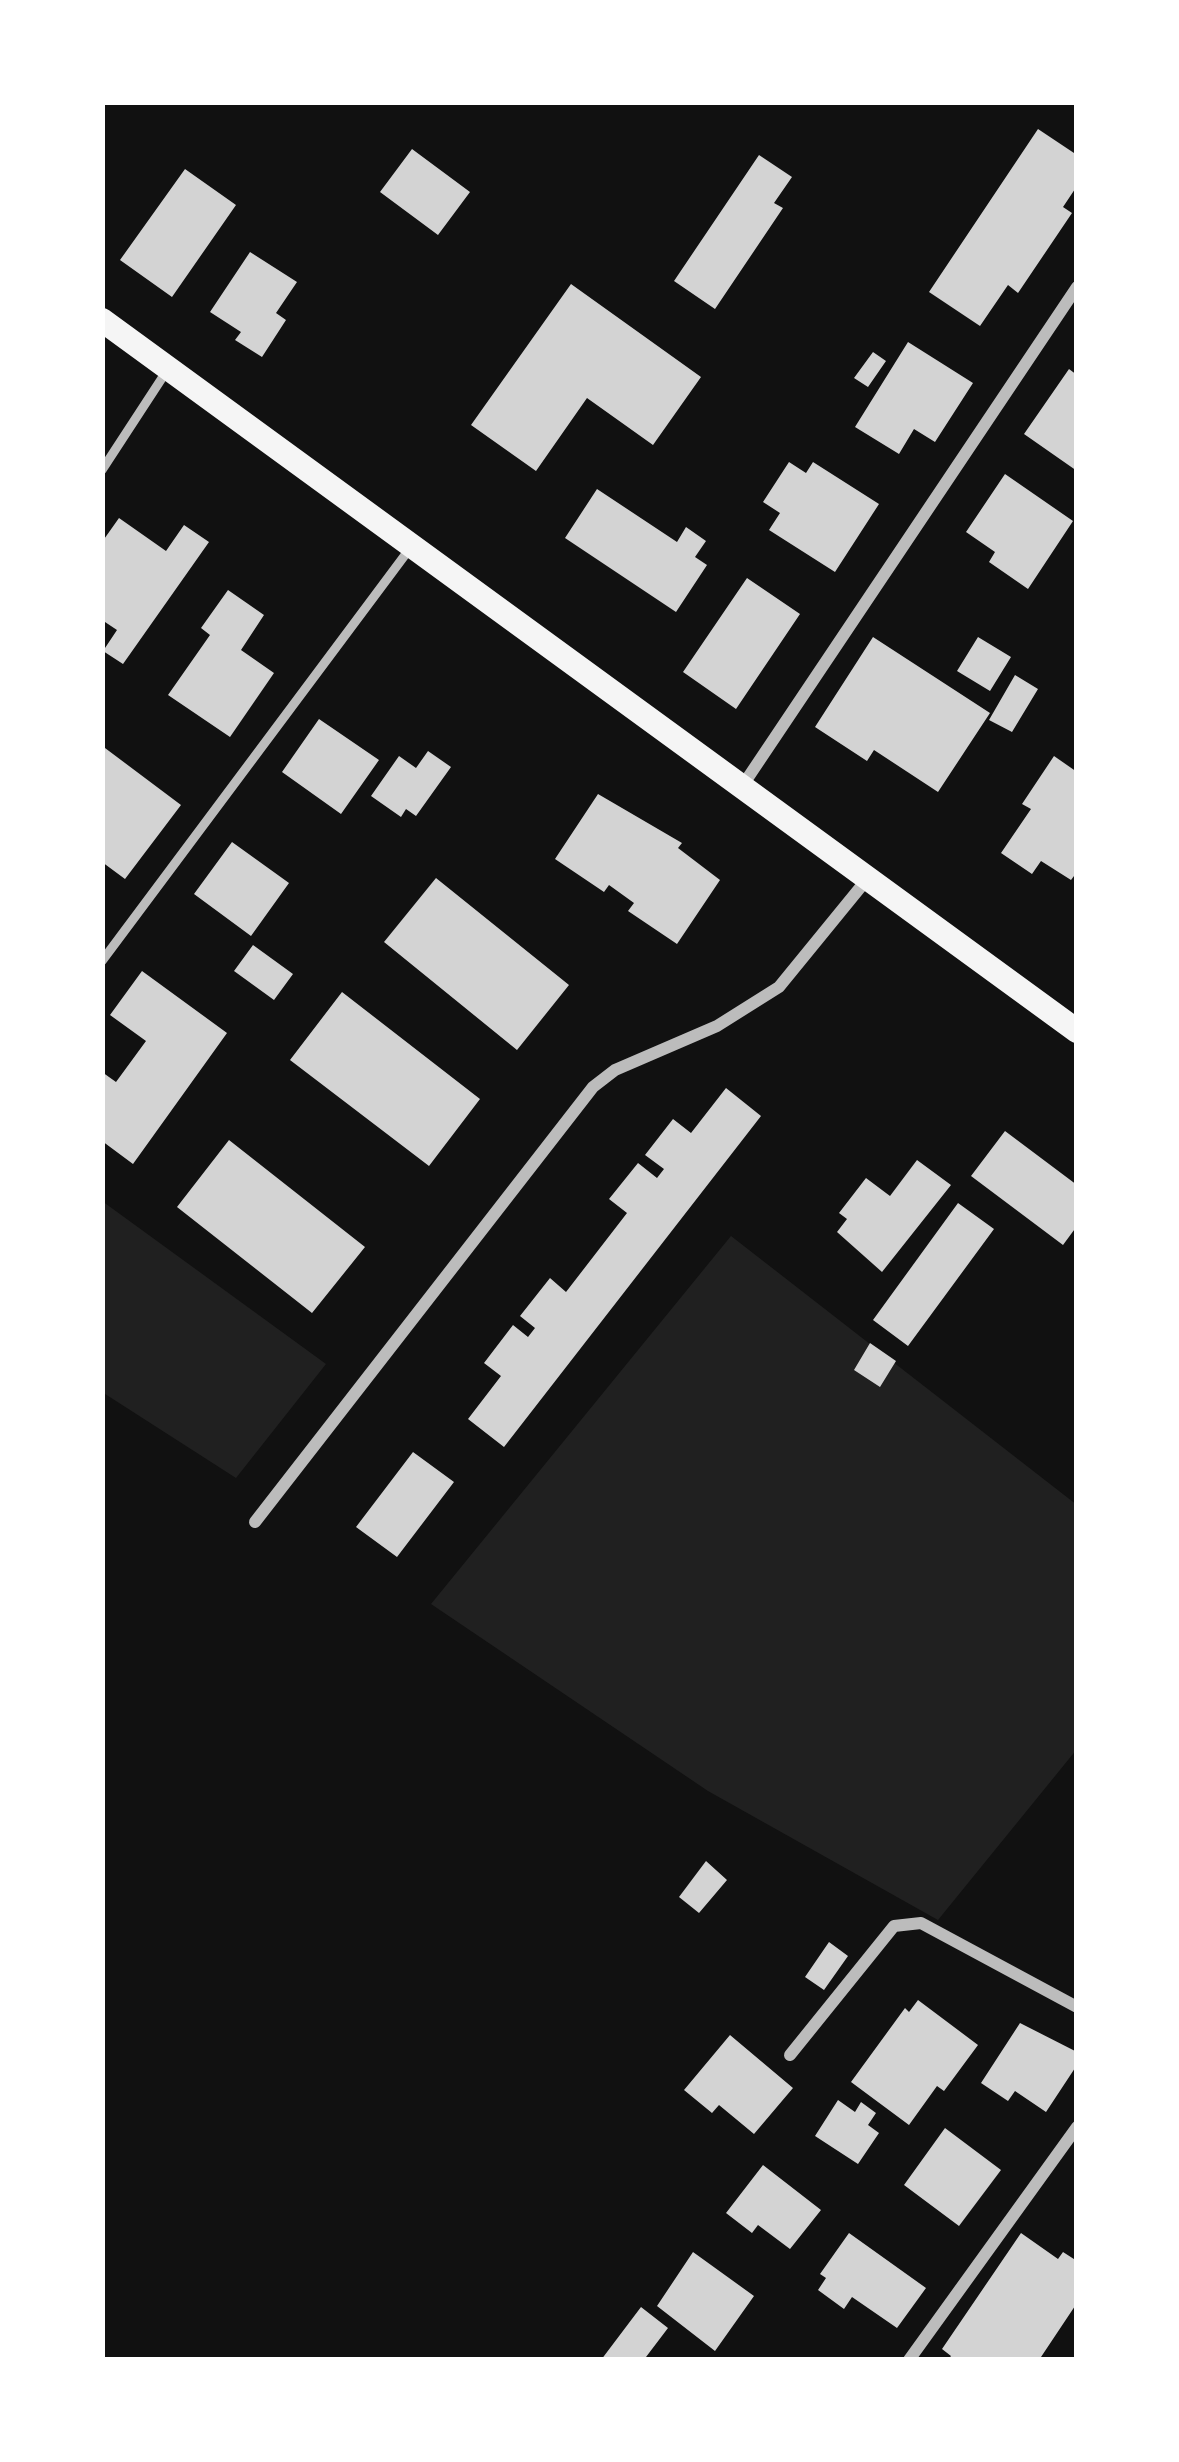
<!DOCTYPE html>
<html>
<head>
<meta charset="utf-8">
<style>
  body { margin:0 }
  #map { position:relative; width:1179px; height:2462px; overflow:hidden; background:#111; font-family:"Crimson Pro",serif }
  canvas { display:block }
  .frame { position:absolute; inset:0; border:105px solid #fff; pointer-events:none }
</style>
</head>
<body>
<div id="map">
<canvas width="1179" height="2462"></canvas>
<div class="frame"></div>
</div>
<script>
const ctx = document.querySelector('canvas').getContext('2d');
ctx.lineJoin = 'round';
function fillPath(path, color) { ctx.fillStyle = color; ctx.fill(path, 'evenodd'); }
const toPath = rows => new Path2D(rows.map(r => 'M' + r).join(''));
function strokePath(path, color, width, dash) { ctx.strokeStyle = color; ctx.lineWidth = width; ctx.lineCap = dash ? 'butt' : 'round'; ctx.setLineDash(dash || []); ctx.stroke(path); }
fillPath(toPath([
  [102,1201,326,1364,236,1478,102,1392],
  [731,1236,1077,1505,1077,1749,938,1920,708,1791,431,1604]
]), '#202020');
fillPath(toPath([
  [1038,129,1077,155,1077,186,1063,207,1072,213,1018,293,1008,285,980,326,929,292],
  [412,149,470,192,438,235,380,192],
  [759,155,792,177,774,203,783,208,715,309,674,281],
  [185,169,236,205,172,297,120,260],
  [250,252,297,282,276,313,286,320,262,357,235,340,241,332,210,312],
  [571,284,701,377,653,445,587,398,536,471,471,425],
  [908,342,973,383,935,442,914,429,899,454,855,427],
  [873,352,886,361,868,387,854,378],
  [1069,369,1077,375,1077,471,1024,434],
  [789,462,806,473,813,462,879,504,835,572,769,530,780,513,763,502],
  [1005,474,1073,521,1028,589,989,562,995,552,966,532],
  [597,489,677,542,686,527,706,541,695,557,707,565,676,612,565,538],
  [119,518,166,551,184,525,209,542,123,664,103,651,117,630,102,620,102,542],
  [747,578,800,614,736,709,683,672],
  [228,590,264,615,241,650,274,673,230,737,168,695,210,635,201,628],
  [873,637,990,713,938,792,874,750,867,761,815,727],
  [978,637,1011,657,990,691,957,671],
  [1015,675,1038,689,1012,732,989,720],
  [319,719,379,760,341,814,282,772],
  [105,748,181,805,125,879,102,862],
  [428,751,451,767,416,816,406,809,401,817,371,796,399,756,416,768],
  [1054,756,1077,772,1077,872,1071,880,1041,861,1032,874,1001,853,1031,809,1022,804],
  [598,794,682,843,678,848,720,880,677,944,628,911,634,903,609,885,604,892,555,859],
  [232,842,289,883,251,936,194,894],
  [436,878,569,985,517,1050,384,942],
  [253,945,293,974,274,1000,234,971],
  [142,971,227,1033,133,1164,102,1141,102,1072,116,1082,146,1041,110,1015],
  [342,992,480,1099,429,1166,290,1060],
  [726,1088,761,1116,504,1447,468,1419,501,1376,484,1363,513,1325,528,1337,535,1328,520,1316,550,1278,566,1292,627,1213,609,1199,638,1163,657,1178,664,1169,645,1155,673,1119,691,1133],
  [1005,1131,1077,1185,1077,1226,1063,1245,971,1176],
  [229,1140,365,1247,312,1313,177,1207],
  [917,1160,951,1185,882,1272,837,1232,847,1219,839,1213,866,1178,890,1196],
  [958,1203,994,1229,908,1346,873,1320],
  [870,1343,896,1361,880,1387,854,1370],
  [413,1452,454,1482,397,1557,356,1527],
  [706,1861,727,1880,699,1913,679,1897],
  [829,1942,848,1956,824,1990,805,1977],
  [918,2000,978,2045,944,2091,937,2086,909,2125,851,2082,905,2008,909,2012],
  [1020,2023,1077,2052,1077,2065,1046,2112,1015,2091,1008,2101,981,2083],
  [730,2035,793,2088,754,2134,719,2105,712,2113,684,2090],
  [838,2100,855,2112,861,2102,876,2113,868,2125,879,2133,858,2164,815,2136],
  [945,2128,1001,2170,959,2226,904,2185],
  [763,2165,821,2210,790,2249,758,2225,752,2233,726,2213],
  [849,2233,926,2288,897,2328,852,2297,844,2309,818,2290,826,2278,820,2274],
  [1021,2233,1058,2259,1063,2252,1077,2261,1077,2303,1039,2360,948,2360,951,2356,942,2349],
  [693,2252,754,2296,715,2351,657,2306],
  [641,2307,668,2328,646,2357,649,2360,601,2360]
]), '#d3d3d3');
strokePath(toPath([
  [102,470,166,372],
  [102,961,411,547]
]), '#bcbcbc', 9);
strokePath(toPath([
  [743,785,1077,287],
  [255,1522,593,1087,615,1070,717,1026,779,987,868,878],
  [790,2055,894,1926,921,1923,1077,2007],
  [909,2360,1077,2127]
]), '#bcbcbc', 12);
strokePath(toPath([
  [102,320,1077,1031]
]), '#f5f5f5', 24);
</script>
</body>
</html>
